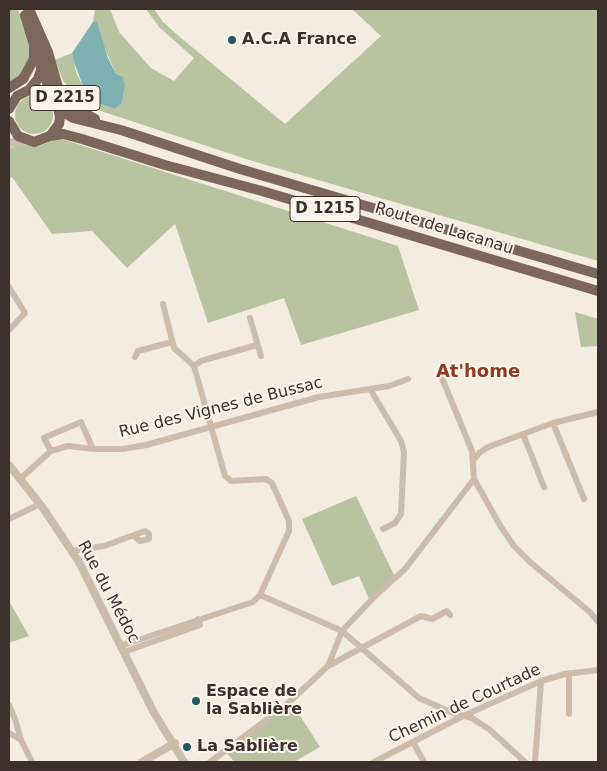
<!DOCTYPE html>
<html>
<head>
<meta charset="utf-8">
<style>
  body { margin:0 }
  #map { position:relative; width:607px; height:771px; overflow:hidden; background:#f4ebe1; font-family:"DejaVu Sans",sans-serif }
  canvas { display:block }
  .frame { position:absolute; inset:0; border:10px solid #3b302b; pointer-events:none }
</style>
</head>
<body>
<div id="map">
<canvas width="607" height="771"></canvas>
<div class="frame"></div>
</div>
<script>
const ctx = document.querySelector('canvas').getContext('2d');
ctx.lineJoin = 'round';
function fillPath(path, color) { ctx.fillStyle = color; ctx.fill(path, 'evenodd'); }
const toPath = rows => new Path2D(rows.map(r => 'M' + r).join(''));
function strokePath(path, color, width, dash) { ctx.strokeStyle = color; ctx.lineWidth = width; ctx.lineCap = dash ? 'butt' : 'round'; ctx.setLineDash(dash || []); ctx.stroke(path); }
function label(font, color, halo, rows, align = 'center') {
  ctx.font = font + ' "DejaVu Sans",sans-serif'; ctx.lineWidth = 4; ctx.setLineDash([]); ctx.textBaseline = 'middle'; ctx.strokeStyle = halo; ctx.fillStyle = color; for (const [text, x, y, turn = 0] of rows) {
    ctx.save(); ctx.translate(x, y); ctx.rotate((+turn || 0) * Math.PI / 180); ctx.textAlign = isNaN(turn) ? turn : align; if (halo) ctx.strokeText(text, 0, 0); ctx.fillText(text, 0, 0); ctx.restore();
  }
}
fillPath(toPath([
  [9,9,18,9,29,39,30,58,20,77,9,84],
  [95,9,110,9,119,32,151,68,174,81,194,58,159,27,146,9,154,9,163,22,181,38,285,124,381,36,352,9,598,9,598,261,249,160,95,109,80,100,71,92,63,80,55,60,72,53,76,72,83,86,97,103,115,109,122,103,125,85,123,78,116,74,100,37,97,22,93,22],
  '15 115a19 19 0 1 1 38 0a19 19 0 1 1-38 0Z',
  [57,139,65,140,398,246,419,310,301,345,284,298,208,323,175,224,127,268,92,231,52,234,12,177,9,179,9,148,21,144,39,146],
  [575,312,598,319,598,346,581,347],
  [356,496,395,577,370,601,359,576,332,586,302,519],
  [9,601,29,636,9,643],
  [292,703,320,747,294,762,234,762,227,753]
]), '#b8c4a0');
fillPath(toPath([
  [93,22,97,22,108,58,116,74,123,77,125,85,122,103,115,109,97,103,83,86,74,62,72,53]
]), '#7fb0b2');
strokePath(toPath([
  [9,287,25,313,9,330],
  [250,318,261,356],
  [135,357,138,351,172,342],
  [194,366,201,361,257,345],
  [442,378,472,451,474,479,501,527,514,546,530,562,591,613,598,622],
  [370,389,401,441,404,452,401,514,395,523,383,529],
  [553,423,584,499],
  [523,434,544,487],
  [51,451,44,438,81,422,93,449],
  [473,461,479,453,488,447,553,423,598,412],
  [20,479,51,451,68,446,93,449,123,449,146,445,319,397,389,386,408,379],
  [9,519,40,504],
  [72,551,104,546,145,531,149,534,149,539,140,541,134,536],
  [260,595,342,631,419,698,455,714,472,718,490,730,525,762],
  [120,646,253,602,260,595,289,531,289,521,272,483,266,479,231,481,225,476,194,366,174,348,163,304],
  [124,652,200,625,198,619],
  [328,666,421,616,432,619,447,611,450,615],
  [9,705,15,719,21,740,32,762],
  [569,714,569,673],
  [9,733,21,740],
  [413,742,424,762],
  [210,762,285,706,328,666,342,631,374,597,405,569,474,479],
  [374,762,463,716,541,681,565,674,598,670],
  [535,762,541,681]
]), '#cdbbac', 6);
strokePath(toPath([
  [9,143,25,140],
  [9,465,43,508,79,562,153,711,184,762],
  [142,762,175,743]
]), '#cdbbac', 8);
strokePath(toPath([
  [29,9,48,52,58,87,73,107,95,119],
  [47,65,47,83,51,96],
  [9,88,23,79,34,59,34,45,25,15],
  [29,90,38,79,41,70,41,56,37,39],
  [9,109,17,96,29,90,37,89,51,96,57,102,60,117,59,124,50,136,34,142,18,136,9,121],
  [60,110,73,118,121,130,240,169,598,274],
  [50,136,63,134,82,139,165,165,262,191,598,291]
]), '#7d675c', 10);
for (const [x, y, r, color] of [
  [232,40,5,"#1f5a5e"],
  [196,701,5,"#1f5a5e"],
  [187,747,5,"#1f5a5e"]
]) { const dot = new Path2D(); dot.arc(x, y, r, 0, 2 * Math.PI); ctx.fillStyle = color; ctx.fill(dot); strokePath(dot, '#fbf5ee', 2); }
for (const [x, y, w] of [
  [65,98,70],
  [325,209,70]
]) { const box = new Path2D(); box.roundRect(x - w / 2, y - 12.5, w, 25, 4); ctx.fillStyle = '#fbf5ee'; ctx.fill(box); strokePath(box, '#3b302b', 1); }
label('bold 15px', '#3b302b', null, [
  ["D 2215",65,98],
  ["D 1215",325,209]
]);
label('bold 16px', '#3b302b', '#fbf5ee', [
  ["A.C.A France",242,40],
  ["Espace de",206,692],
  ["la Sablière",206,710],
  ["La Sablière",197,747]
], 'left');
label('16px', '#3b302b', '#fbf5ee', [
  ["Route de Lacanau",444,229,17],
  ["Rue des Vignes de Bussac",221,408,-14],
  ["Rue du Médoc",108,592,62],
  ["Chemin de Courtade",465,704,-25]
]);
label('bold 18px', '#8c3b22', '#fbf5ee', [
  ["At'home",478,372]
]);
</script>
</body>
</html>
